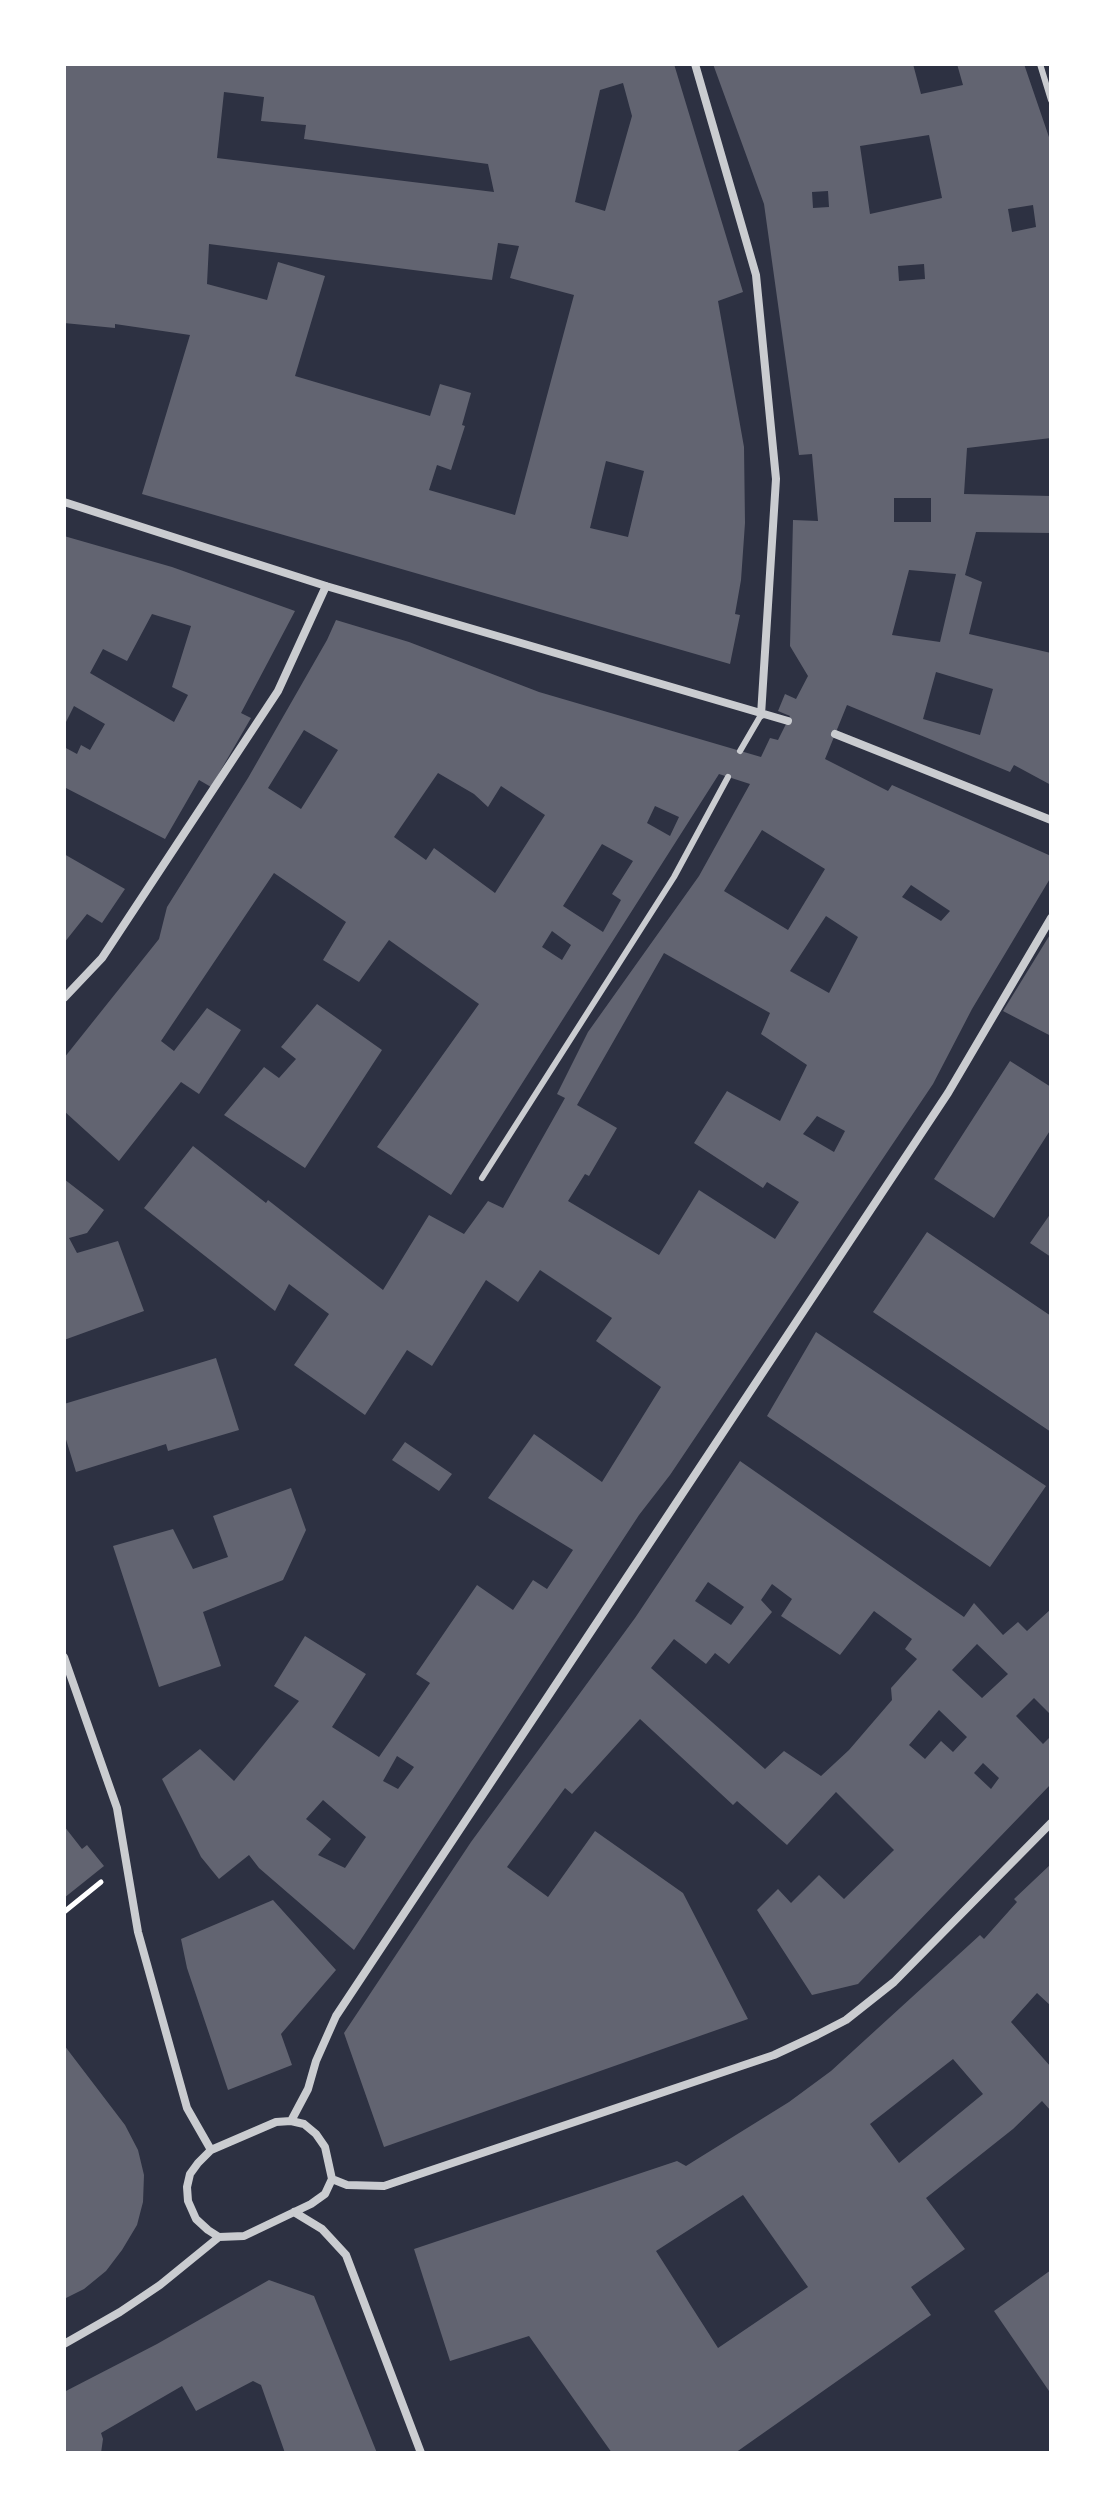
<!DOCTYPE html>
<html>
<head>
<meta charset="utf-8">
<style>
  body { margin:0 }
  #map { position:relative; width:1115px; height:2517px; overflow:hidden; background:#2d3142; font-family:"Titillium Web",sans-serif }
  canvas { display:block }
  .frame { position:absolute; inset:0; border:66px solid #fff; pointer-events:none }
</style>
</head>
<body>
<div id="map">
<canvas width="1115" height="2517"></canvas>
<div class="frame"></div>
</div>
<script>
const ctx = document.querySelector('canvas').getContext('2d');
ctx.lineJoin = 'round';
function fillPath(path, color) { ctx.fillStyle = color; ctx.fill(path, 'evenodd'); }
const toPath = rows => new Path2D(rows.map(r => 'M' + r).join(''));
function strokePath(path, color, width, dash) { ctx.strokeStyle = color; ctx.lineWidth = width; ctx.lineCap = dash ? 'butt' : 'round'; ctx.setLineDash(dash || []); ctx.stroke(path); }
fillPath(toPath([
  [64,64,674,64,743,292,718,301,744,447,745,523,741,580,735,614,740,615,730,664,142,494,190,335,115,324,115,328,64,323],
  [623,83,632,116,605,211,575,202,600,90],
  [224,92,264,97,261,121,306,125,304,139,488,164,494,192,217,158],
  [498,243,519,246,510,278,574,295,515,515,429,490,437,465,451,470,465,426,462,425,471,393,440,384,430,416,295,376,325,276,278,262,267,300,207,284,209,244,492,280],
  [606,461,644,471,628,537,590,528],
  [713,64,913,64,921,94,963,85,957,64,1024,64,1051,143,1051,438,967,448,964,494,1051,496,1051,533,976,532,965,575,982,582,969,634,1051,653,1051,785,1014,765,1010,772,847,705,825,759,888,791,892,785,1051,856,1051,877,972,1009,933,1084,670,1475,639,1515,354,1950,259,1868,249,1855,219,1879,201,1857,162,1779,200,1749,234,1781,299,1701,274,1686,305,1636,366,1674,332,1727,379,1757,430,1683,416,1674,477,1585,513,1610,533,1580,547,1589,573,1550,488,1498,534,1434,602,1482,661,1387,596,1341,612,1318,540,1270,518,1302,486,1280,432,1366,407,1350,365,1415,294,1365,329,1314,289,1284,275,1311,144,1208,193,1146,266,1203,268,1200,383,1290,429,1215,464,1234,488,1201,503,1208,565,1098,557,1094,588,1032,699,876,750,784,719,774,451,1195,377,1147,479,1004,389,940,359,982,323,960,346,922,274,873,161,1041,174,1051,207,1008,241,1030,199,1094,181,1082,119,1161,64,1111,64,1058,159,939,167,907,248,778,327,640,336,620,409,642,539,692,761,757,770,738,778,740,790,716,778,711,785,694,796,699,808,676,790,646,793,520,818,521,812,454,799,455,764,204],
  [929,135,942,198,870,214,860,146],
  [828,191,829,207,813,208,812,192],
  [1033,205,1036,227,1012,232,1008,209],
  [924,264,925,279,899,281,898,266],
  [894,498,931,498,931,522,894,522],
  [909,570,956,574,940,642,892,635],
  [936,672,993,689,980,735,923,719],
  [304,730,338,750,301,809,268,788],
  [438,773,474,794,488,807,501,786,545,815,495,893,434,848,426,860,394,837],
  [655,806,679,817,670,836,647,823],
  [762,830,825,869,788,930,724,891],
  [602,844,633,861,612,894,621,900,603,932,563,906],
  [911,885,950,911,941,921,902,897],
  [826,916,858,937,829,993,790,971],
  [552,931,571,945,562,960,542,947],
  [664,953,770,1013,761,1034,807,1065,780,1121,727,1091,694,1143,763,1188,767,1182,799,1202,775,1239,699,1190,659,1255,568,1201,585,1174,589,1176,617,1128,577,1105],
  [817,1116,845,1131,834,1152,803,1134],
  [397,1756,414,1767,398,1789,383,1781],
  [323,1800,366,1837,345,1868,318,1855,331,1839,306,1819],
  [64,536,172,567,295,611,241,713,251,718,211,787,199,780,165,839,64,787,64,747,77,754,81,745,90,750,105,724,74,706,64,726],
  [152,614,191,626,172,687,188,695,174,722,90,673,103,649,127,661],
  [64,854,125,889,102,923,87,914,64,943],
  [1051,933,1051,1036,1003,1011],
  [317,1004,382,1050,305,1168,224,1115,264,1067,279,1078,296,1059,281,1047],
  [1010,1061,1051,1087,1051,1129,994,1218,934,1179],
  [64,1179,104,1210,87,1233,69,1238,77,1253,118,1241,144,1311,64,1340],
  [1051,1213,1051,1257,1030,1243],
  [927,1232,1051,1316,1051,1432,873,1312],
  [816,1332,1046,1486,990,1567,767,1416],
  [216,1358,239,1430,168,1451,166,1444,76,1472,64,1433,64,1404],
  [405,1442,452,1474,439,1491,392,1460],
  [740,1461,964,1617,974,1603,1003,1635,1018,1622,1027,1631,1051,1609,1051,1715,1034,1698,1016,1716,1043,1744,1051,1736,1051,1784,858,1984,812,1995,757,1910,778,1889,791,1903,819,1875,844,1899,894,1850,836,1792,787,1845,737,1801,733,1805,640,1719,572,1794,565,1788,507,1867,548,1897,595,1831,683,1893,748,2019,384,2147,344,2033,471,1842,635,1618],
  [708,1582,744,1607,731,1625,695,1601],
  [772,1584,792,1599,781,1616,840,1655,874,1611,912,1639,905,1649,917,1659,891,1688,892,1700,849,1750,821,1776,784,1751,765,1769,651,1668,674,1639,706,1664,715,1653,729,1664,772,1612,761,1600],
  [977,1644,1008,1674,982,1698,952,1670],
  [939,1710,967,1737,953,1752,941,1741,925,1759,909,1745],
  [983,1763,999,1778,991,1789,974,1773],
  [291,1488,306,1530,283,1580,203,1612,221,1666,159,1687,113,1546,173,1529,193,1569,228,1557,213,1516],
  [64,1826,82,1849,87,1845,104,1866,64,1898],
  [1051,1864,1051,2006,1037,1993,1011,2022,1051,2067,1051,2111,1042,2101,1013,2129,926,2198,965,2249,911,2287,931,2315,735,2453,612,2453,529,2336,450,2361,414,2249,677,2161,686,2166,789,2102,831,2071,980,1935,984,1939,1017,1902,1014,1899],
  [953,2059,983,2094,899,2163,870,2124],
  [743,2195,808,2287,718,2348,656,2251],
  [273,1900,336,1970,281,2034,292,2065,228,2090,187,1968,181,1939],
  [64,2045,125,2125,138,2150,144,2175,143,2202,137,2225,122,2250,106,2271,84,2289,64,2299],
  [1051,2270,1051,2389,1049,2391,994,2311],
  [269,2280,314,2296,377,2453,285,2453,261,2385,253,2381,196,2411,182,2386,101,2433,103,2439,101,2453,64,2453,64,2392,157,2344]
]), '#626471');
strokePath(toPath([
  [64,1912,101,1882]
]), '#fff', 5);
strokePath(toPath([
  [1040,64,1051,100],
  [740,751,761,715],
  [482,1178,674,877,728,777]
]), '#caccd0', 6);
strokePath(toPath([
  [695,64,756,275,776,479,761,715],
  [64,502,326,586,788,721],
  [835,734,1051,820],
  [64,998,102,958,278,691,326,586],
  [64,1657,117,1808,138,1932,187,2108,211,2150],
  [291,2121,308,2089,316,2061,336,2016,948,1093,1051,918],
  [291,2121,304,2124,316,2134,325,2147,332,2179,325,2194,311,2204,244,2236,219,2237,208,2230,196,2219,188,2201,187,2187,190,2174,198,2163,211,2150,276,2122,291,2121],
  [332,2179,347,2185,384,2186,774,2055,817,2035,846,2020,894,1982,1051,1823],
  [294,2212,322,2229,346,2255,421,2453],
  [64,2344,120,2312,160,2285,219,2237]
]), '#caccd0', 8);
</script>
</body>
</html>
